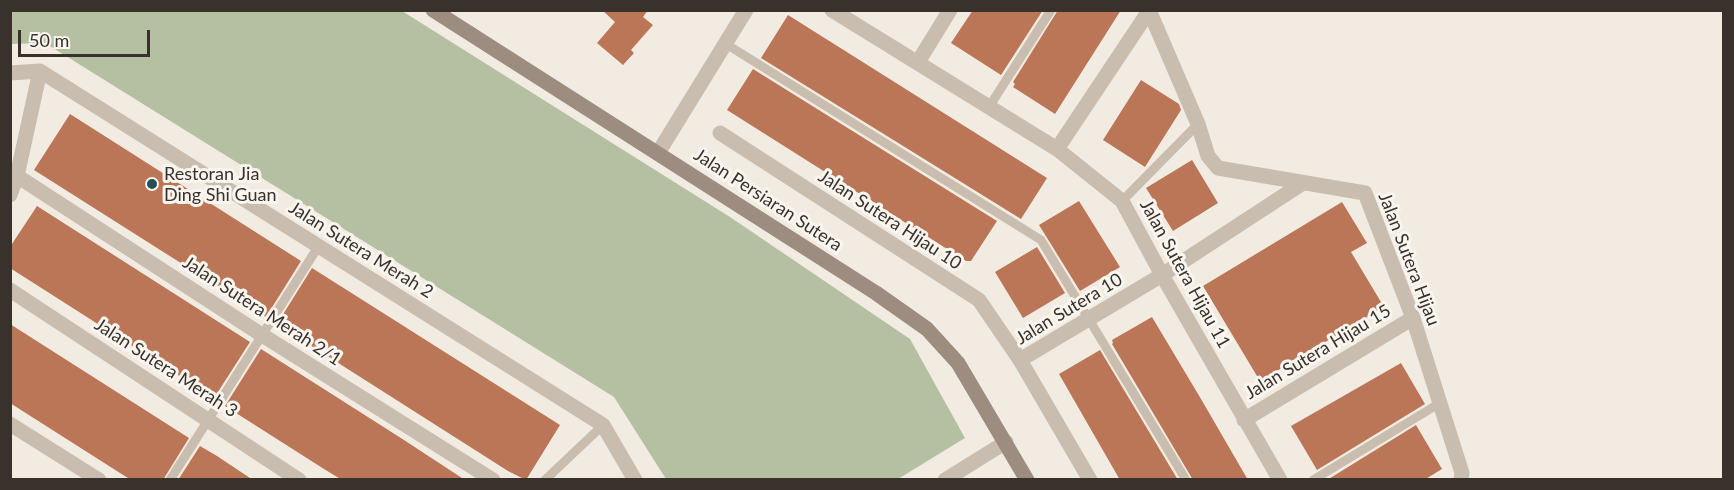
<!DOCTYPE html>
<html>
<head>
<meta charset="utf-8">
<style>
  body { margin:0 }
  #map { position:relative; width:1734px; height:490px; overflow:hidden; background:#f2ebe2; font-family:Lato,sans-serif }
  canvas { display:block }
  .frame { position:absolute; inset:0; border:12px solid #39312c; pointer-events:none }
  .scale { position:absolute; left:18px; top:30px; width:132px; height:27px; box-sizing:border-box; border:3px solid #39312c; border-top:0; padding-left:8px; font-size:18px; line-height:21px; white-space:nowrap; color:#39312c; -webkit-text-stroke:4px #f9f5ef; paint-order:stroke }
</style>
</head>
<body>
<div id="map">
<canvas width="1734" height="490"></canvas>
<div class="frame"></div>
<div class="scale">50 m</div>
</div>
<script>
const ctx = document.querySelector('canvas').getContext('2d');
ctx.lineJoin = 'round';
function fillPath(path, color) { ctx.fillStyle = color; ctx.fill(path, 'evenodd'); }
const toPath = rows => new Path2D(rows.map(r => 'M' + r).join(''));
function strokePath(path, color, width, dash) { ctx.strokeStyle = color; ctx.lineWidth = width; ctx.lineCap = dash ? 'butt' : 'round'; ctx.setLineDash(dash || []); ctx.stroke(path); }
function label(font, color, halo, rows, align = 'center') {
  ctx.font = font + ' Lato,sans-serif'; ctx.lineWidth = 6; ctx.setLineDash([]); ctx.textBaseline = 'middle'; ctx.strokeStyle = halo; ctx.fillStyle = color; for (const [text, x, y, turn = 0] of rows) {
    ctx.save(); ctx.translate(x, y); ctx.rotate((+turn || 0) * Math.PI / 180); ctx.textAlign = isNaN(turn) ? turn : align; if (halo) ctx.strokeText(text, 0, 0); ctx.fillText(text, 0, 0); ctx.restore();
  }
}
fillPath(toPath([
  [10,11,402,11,730,217,910,339,965,438,898,479,666,479,614,397,45,43,11,44]
]), '#b5c0a3');
fillPath(toPath([
  [602,10,648,10,643,17,653,25,631,50,634,53,623,65,597,43,615,22],
  [973,10,1043,10,1001,75,951,43],
  [1058,10,1121,10,1055,114,1013,87,1015,84,1013,82],
  [788,15,1047,178,1021,219,761,58],
  [753,69,997,221,971,261,966,261,727,110],
  [1141,80,1179,104,1181,110,1145,167,1103,140],
  [70,114,301,261,266,317,34,170],
  [1192,160,1218,203,1173,231,1146,188],
  [1079,201,1120,267,1080,291,1039,225],
  [1342,202,1367,243,1351,252,1384,307,1260,381,1203,286],
  [37,206,250,342,214,398,10,268,10,247],
  [1037,247,1065,293,1023,318,995,272],
  [312,268,560,425,526,480,508,471,277,324],
  [1152,317,1201,399,1248,480,1193,480,1112,344,1113,343,1112,340],
  [10,324,189,438,163,480,131,480,10,403],
  [261,349,404,440,465,480,342,480,324,469,225,406],
  [1100,350,1178,480,1120,480,1059,374],
  [1401,363,1425,404,1317,470,1291,426],
  [1416,425,1442,469,1424,480,1327,480],
  [200,446,217,456,253,480,178,480]
]), '#bb7557');
strokePath(toPath([
  [726,44,1041,240,1186,480],
  [989,107,1051,10],
  [1122,201,1198,124],
  [170,480,318,247],
  [545,480,603,425],
  [1313,480,1440,403]
]), '#c9bdaf', 9);
strokePath(toPath([
  [832,10,1057,149,1122,201,1162,275,1280,480],
  [1149,10,1198,124,1208,156,1218,168,1365,193,1413,318,1462,473,1461,480],
  [918,62,950,10],
  [10,73,40,71,603,425,635,480],
  [720,133,979,300,1020,360,1090,480],
  [1057,149,1149,11],
  [658,153,746,10],
  [10,175,17,176,262,335,493,480],
  [10,195,17,176,40,71],
  [10,290,299,480],
  [1020,360,1162,275,1303,183],
  [1244,420,1413,318],
  [10,424,99,480],
  [945,480,1006,442]
]), '#c9bdaf', 15);
strokePath(toPath([
  [433,10,876,293,927,329,958,363,1027,480]
]), '#9d8c80', 15);
for (const [x, y, r, color] of [
  [152,184,6,"#255157"]
]) { const dot = new Path2D(); dot.arc(x, y, r, 0, 2 * Math.PI); ctx.fillStyle = color; ctx.fill(dot); strokePath(dot, '#f9f5ef', 2); }
label('18px', '#39312c', '#f9f5ef', [
  ["Restoran Jia",164,174],
  ["Ding Shi Guan",164,195]
], 'left');
label('18px', '#39312c', '#f9f5ef', [
  ["Jalan Persiaran Sutera",768,200,33],
  ["Jalan Sutera Hijau 10",890,220,33],
  ["Jalan Sutera Merah 2",361,250,32],
  ["Jalan Sutera Hijau",1409,259,69],
  ["Jalan Sutera Hijau 11",1185,274,61],
  ["Jalan Sutera 10",1069,309,-31],
  ["Jalan Sutera Merah 2/1",262,311,33],
  ["Jalan Sutera Hijau 15",1318,352,-31],
  ["Jalan Sutera Merah 3",166,368,33]
]);
</script>
</body>
</html>
